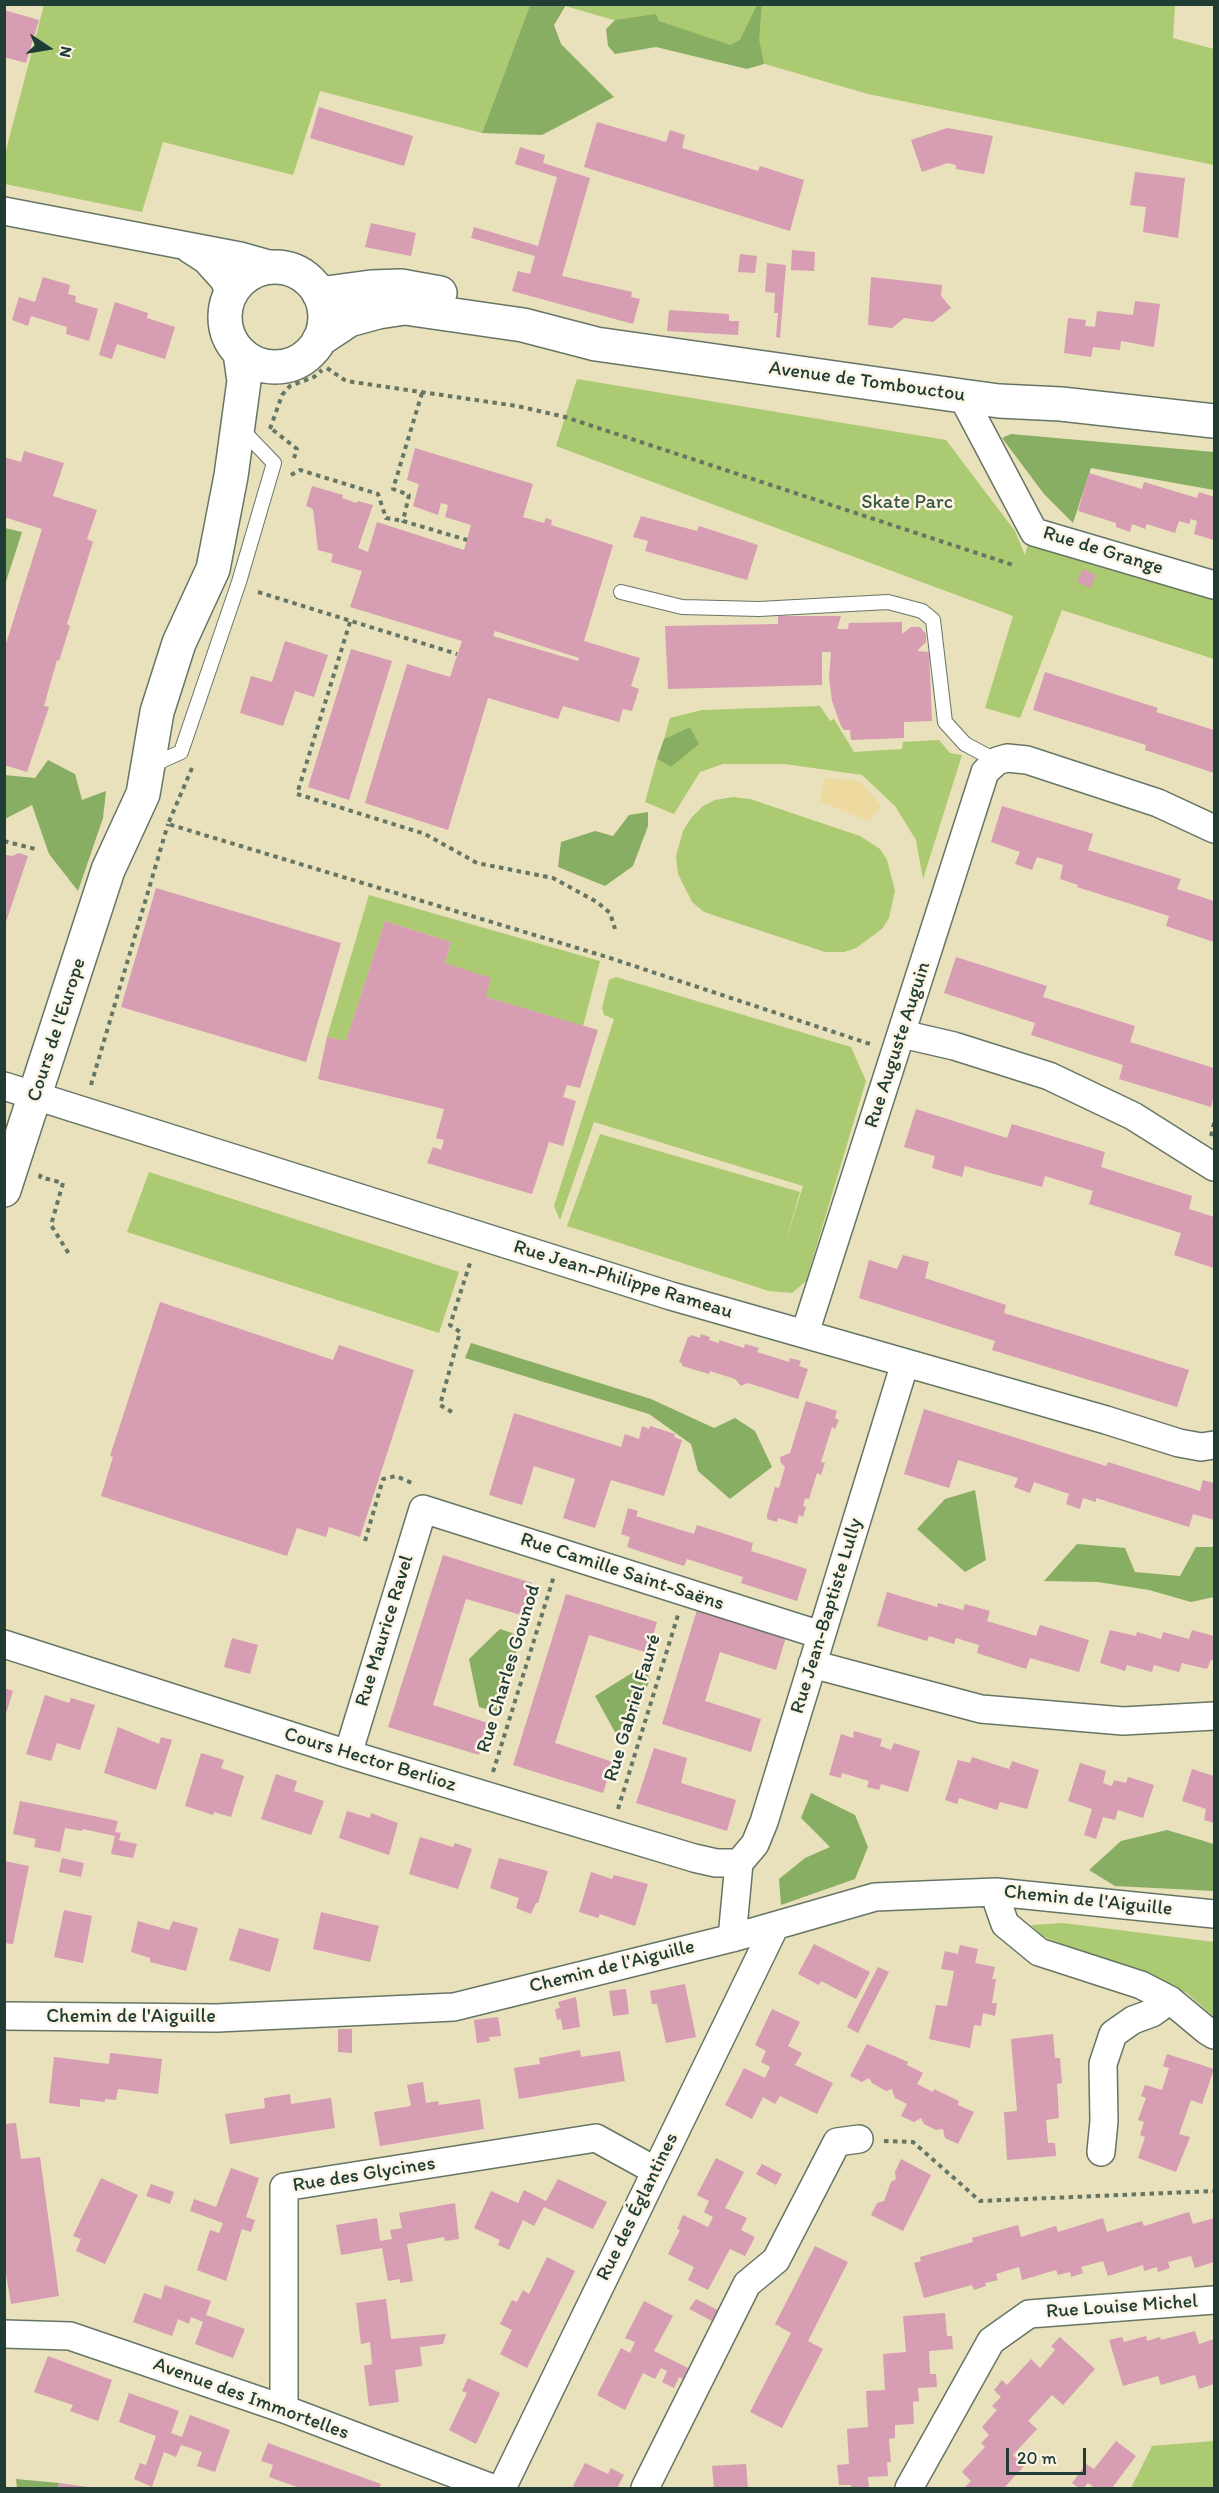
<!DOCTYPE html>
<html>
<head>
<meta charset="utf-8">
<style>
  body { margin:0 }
  #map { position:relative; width:1219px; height:2493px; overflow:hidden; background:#e9e0bc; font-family:Itim,sans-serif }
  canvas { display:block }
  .frame { position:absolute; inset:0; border:6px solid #1f3d34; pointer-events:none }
  .north { position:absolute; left:18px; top:18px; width:60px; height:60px; -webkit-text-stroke:4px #fcf5e5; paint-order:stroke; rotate:102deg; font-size:16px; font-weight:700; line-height:24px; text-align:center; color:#1f3d34 }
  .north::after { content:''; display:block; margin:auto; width:21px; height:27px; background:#1f3d34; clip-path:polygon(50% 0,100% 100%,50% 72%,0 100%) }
  .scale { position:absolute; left:1006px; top:2448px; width:80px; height:27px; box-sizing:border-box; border:3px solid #1f3d34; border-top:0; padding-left:8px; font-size:18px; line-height:21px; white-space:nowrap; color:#1f3d34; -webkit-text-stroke:4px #fcf5e5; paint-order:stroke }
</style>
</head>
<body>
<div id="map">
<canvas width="1219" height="2493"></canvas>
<div class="frame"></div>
<div class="north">N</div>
<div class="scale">20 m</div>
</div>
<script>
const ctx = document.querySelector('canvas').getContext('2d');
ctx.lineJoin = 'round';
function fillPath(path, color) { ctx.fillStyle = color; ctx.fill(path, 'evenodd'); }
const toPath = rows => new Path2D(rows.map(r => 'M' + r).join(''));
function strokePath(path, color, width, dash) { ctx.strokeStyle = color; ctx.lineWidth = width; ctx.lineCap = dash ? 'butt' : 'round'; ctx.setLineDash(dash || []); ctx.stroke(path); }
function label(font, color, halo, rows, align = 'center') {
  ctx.font = font + ' Itim,sans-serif'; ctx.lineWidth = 5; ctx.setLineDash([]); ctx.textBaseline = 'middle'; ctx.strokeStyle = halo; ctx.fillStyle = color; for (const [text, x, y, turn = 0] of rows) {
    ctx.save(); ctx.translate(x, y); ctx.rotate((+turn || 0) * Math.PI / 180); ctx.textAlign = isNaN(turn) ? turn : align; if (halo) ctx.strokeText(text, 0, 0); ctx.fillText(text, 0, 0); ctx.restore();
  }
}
fillPath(toPath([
  [44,5,530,5,482,133,320,91,293,175,163,142,142,212,5,184,5,154],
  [562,5,1175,5,1173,38,1214,49,1214,165,868,94],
  [577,379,946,440,1015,531,1025,555,1030,536,1214,595,1214,659,1062,610,1020,718,985,708,1013,616,556,446],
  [820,706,830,721,834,719,854,752,902,749,903,742,939,740,950,753,962,755,923,879,916,840,895,806,862,775,785,764,723,764,700,772,674,814,645,802,657,759,671,767,690,727,664,739,670,718,702,710],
  [733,797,750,799,860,836,880,849,887,860,895,891,889,918,882,929,856,948,844,952,825,952,704,912,692,902,678,874,676,856,683,831,691,818,703,806,715,800],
  [369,895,600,961,583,1026,486,997,445,963,451,942,385,921,346,1041,327,1037],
  [616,977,851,1047,866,1081,806,1281,792,1293,769,1291,567,1226,600,1134,800,1192,784,1246,803,1186,594,1122,560,1220,554,1206,614,1019,604,1015,602,1008,609,980],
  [149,1172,459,1272,439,1333,127,1232],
  [1063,1923,1214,1942,1214,2017,1187,1993,1042,1936,1031,1925],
  [1214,2441,1214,2488,1131,2488,1152,2446]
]), '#abca71');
fillPath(toPath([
  [530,5,566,5,554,25,561,44,614,97,542,135,482,133],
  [757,5,762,5,759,39,764,64,747,69,656,47,615,54,608,46,606,29,615,20,656,14,659,21,730,45,740,40],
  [1011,434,1214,452,1214,490,1091,468,1073,523,1044,494,1002,438],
  [5,528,22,532,5,585,4,528],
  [690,727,699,744,671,767,657,759,664,739],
  [48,760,75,774,82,800,106,791,103,818,78,891,49,854,32,805,5,819,5,775,35,778],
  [648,812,648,826,633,866,605,886,558,867,561,842,595,831,613,836,629,815],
  [471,1343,651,1399,714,1428,735,1418,755,1431,772,1467,730,1499,698,1471,691,1444,649,1414,465,1358],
  [975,1490,986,1560,965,1572,917,1529,945,1499],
  [1077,1544,1125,1548,1135,1572,1180,1576,1196,1547,1214,1547,1214,1597,1191,1602,1149,1590,1098,1582,1044,1581],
  [500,1629,521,1636,497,1712,479,1707,469,1659],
  [643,1666,650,1679,631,1727,621,1743,595,1696],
  [811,1793,855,1815,868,1847,855,1879,781,1905,779,1879,805,1858,830,1847,801,1818],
  [1167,1830,1214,1844,1214,1891,1115,1886,1089,1870,1121,1841],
  [16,2479,59,2483,58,2488,17,2488]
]), '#88ae63');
fillPath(toPath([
  [825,778,859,781,881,806,868,821,820,801]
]), '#eeda9e');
fillPath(toPath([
  [4,10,39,20,26,63,4,57],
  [319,107,413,136,404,166,310,138],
  [597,122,666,142,670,130,685,135,682,148,758,171,760,166,804,180,790,231,584,167],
  [947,128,993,136,984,174,956,169,956,165,948,163,922,172,911,140],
  [520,147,545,155,543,163,590,178,562,276,632,292,631,297,640,299,633,324,512,291,518,271,530,274,535,256,471,238,474,227,538,246,557,177,515,164],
  [1135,172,1185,178,1178,238,1143,232,1146,207,1130,205],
  [371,223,416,233,411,256,365,247],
  [792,250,815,252,814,271,791,270],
  [740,254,757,256,755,273,738,272],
  [767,263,786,265,780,338,776,337,778,313,774,313,775,293,765,292],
  [43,277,70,285,68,294,76,296,75,302,98,309,89,341,66,334,67,327,31,316,28,326,12,320,19,297,35,302],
  [871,277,942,285,941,296,951,308,933,322,904,318,892,328,868,325],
  [1135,301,1160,304,1154,347,1121,341,1120,350,1093,347,1091,357,1064,353,1068,318,1086,320,1085,326,1095,327,1097,311,1133,315],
  [115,302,148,313,147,318,175,327,165,359,117,344,112,359,99,355],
  [669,310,729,314,729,321,739,321,738,335,667,331],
  [415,448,533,484,523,517,544,523,546,518,552,520,551,525,613,545,584,641,640,658,631,686,639,689,632,711,623,709,619,722,563,706,558,719,488,698,448,830,365,803,407,664,450,677,462,641,350,607,362,571,331,562,333,554,318,550,313,509,306,506,312,486,343,495,342,498,356,503,358,501,373,505,358,548,368,552,377,522,464,550,471,525,445,517,448,505,441,503,438,515,413,506,419,484,407,480],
  [495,631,579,658,578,661,493,636],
  [24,451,64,463,53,496,97,510,87,539,93,542,67,624,70,626,59,661,57,660,44,706,49,707,27,772,4,765,4,650,42,529,4,517,4,457,21,462],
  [1089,473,1142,489,1144,482,1197,498,1199,492,1214,497,1214,540,1194,534,1197,521,1191,519,1189,524,1179,521,1175,533,1147,524,1145,529,1132,524,1130,532,1116,527,1116,523,1078,511],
  [641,516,697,531,699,526,758,545,747,580,645,551,648,541,633,537],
  [1083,569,1096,575,1090,588,1077,582],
  [778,616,841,616,837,629,848,629,849,623,902,622,902,634,911,627,920,627,926,634,926,642,917,651,929,652,932,721,904,722,904,738,851,740,850,730,844,730,841,726,832,701,829,678,831,652,822,652,822,685,668,689,665,626,778,624],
  [285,641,328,655,314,697,295,691,283,726,240,713,251,676,272,682],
  [351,649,392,661,349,800,308,787],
  [1045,672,1158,708,1156,712,1214,730,1214,773,1145,750,1146,745,1033,710],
  [1002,806,1093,834,1088,850,1181,879,1177,889,1214,901,1214,942,1166,926,1169,916,1077,887,1078,885,1060,879,1063,865,1037,857,1032,870,1015,864,1020,852,991,842],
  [19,853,28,856,4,928,4,858,6,855,12,856],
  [156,888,341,943,306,1062,121,1007],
  [385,921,451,942,445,963,491,978,486,997,598,1030,580,1088,567,1085,563,1097,576,1101,563,1146,549,1142,532,1194,427,1163,433,1147,441,1150,444,1140,436,1138,444,1109,318,1079,327,1037,346,1041],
  [956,957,1047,986,1043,997,1135,1026,1130,1042,1214,1068,1214,1095,1211,1107,1119,1079,1123,1065,1031,1035,1035,1023,944,993],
  [916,1109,1007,1138,1012,1124,1105,1152,1101,1167,1192,1196,1189,1209,1214,1217,1214,1268,1174,1255,1181,1233,1089,1204,1093,1191,1045,1176,1042,1187,965,1166,962,1177,932,1168,935,1156,904,1147],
  [903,1255,929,1262,925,1278,1006,1305,1004,1313,1189,1370,1177,1407,992,1350,995,1341,859,1298,869,1260,897,1269],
  [160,1302,333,1360,339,1345,414,1370,360,1537,329,1527,326,1537,297,1528,287,1556,101,1496,113,1457,110,1456],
  [701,1334,710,1337,709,1340,719,1343,719,1340,744,1348,745,1344,759,1348,757,1352,789,1362,790,1358,801,1361,799,1366,808,1369,798,1399,748,1383,741,1386,735,1379,710,1371,709,1374,682,1366,682,1363,679,1362,688,1337,690,1337,691,1335,700,1338],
  [806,1401,837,1411,835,1418,839,1420,835,1429,832,1427,821,1462,825,1463,821,1475,817,1473,809,1499,805,1498,803,1506,806,1507,803,1517,799,1515,797,1524,778,1518,777,1522,767,1519,767,1515,775,1487,779,1488,785,1467,781,1463,780,1457,790,1453],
  [924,1409,1106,1466,1108,1462,1200,1491,1203,1480,1214,1483,1214,1520,1193,1514,1189,1527,1096,1498,1096,1502,1083,1498,1080,1509,1066,1504,1069,1494,1034,1482,1030,1493,1014,1487,1018,1478,958,1460,949,1488,904,1474],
  [514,1413,621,1447,625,1434,639,1439,642,1426,649,1429,650,1426,675,1434,674,1437,682,1440,664,1496,611,1480,595,1528,563,1518,575,1479,534,1466,522,1505,489,1495],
  [628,1508,638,1511,636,1516,694,1534,697,1525,753,1543,751,1551,807,1569,797,1601,741,1583,743,1577,687,1559,684,1566,627,1547,630,1537,621,1534],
  [443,1555,532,1583,521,1615,466,1599,433,1705,488,1723,479,1755,388,1727],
  [887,1592,937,1607,938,1603,963,1610,965,1604,990,1611,987,1621,1036,1636,1040,1625,1089,1640,1079,1672,1030,1658,1026,1669,977,1653,979,1645,956,1638,954,1644,929,1636,927,1641,877,1626],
  [566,1594,657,1622,648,1653,589,1635,555,1743,613,1762,603,1793,513,1765],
  [697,1610,786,1637,776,1670,720,1652,705,1701,761,1719,751,1752,662,1724],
  [1110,1630,1136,1636,1137,1632,1161,1639,1163,1632,1189,1639,1192,1630,1214,1636,1214,1661,1211,1660,1207,1669,1182,1663,1179,1672,1154,1665,1152,1672,1127,1665,1125,1671,1100,1663],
  [232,1638,258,1645,250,1674,224,1667],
  [4,1688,13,1691,5,1717,4,1717],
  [45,1695,69,1703,71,1698,95,1705,80,1750,57,1743,51,1761,26,1754],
  [118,1727,159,1744,161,1737,172,1740,156,1790,104,1773],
  [854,1731,882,1739,880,1746,891,1750,894,1743,920,1751,908,1792,881,1784,879,1790,867,1787,869,1781,842,1773,841,1778,829,1775,841,1734,853,1738],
  [654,1748,687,1758,681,1783,736,1800,727,1831,636,1803],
  [201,1753,224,1760,221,1768,244,1776,231,1817,214,1812,213,1815,185,1806],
  [972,1757,1009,1769,1012,1761,1039,1770,1027,1809,1000,1802,997,1810,959,1798,957,1804,945,1800,958,1760,970,1763],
  [1080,1763,1106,1771,1103,1783,1112,1786,1114,1780,1126,1783,1128,1777,1154,1785,1143,1818,1118,1810,1115,1820,1103,1817,1096,1839,1084,1835,1092,1809,1068,1801],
  [1192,1769,1214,1776,1214,1823,1204,1820,1206,1809,1182,1801],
  [276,1774,297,1781,294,1791,324,1801,311,1835,261,1819],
  [20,1801,118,1821,115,1832,121,1833,119,1840,137,1844,133,1858,111,1854,115,1836,83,1829,82,1831,65,1828,60,1852,34,1847,36,1839,13,1834],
  [347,1811,370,1818,371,1813,398,1823,389,1855,339,1838],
  [420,1837,453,1847,455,1843,472,1849,458,1889,409,1874],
  [62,1858,84,1863,81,1877,59,1872],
  [499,1858,548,1871,538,1903,536,1903,531,1914,516,1908,519,1898,490,1888],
  [4,1861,29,1866,13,1944,4,1943],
  [591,1872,612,1879,614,1875,648,1884,635,1926,600,1914,598,1918,579,1912],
  [64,1910,92,1916,83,1963,54,1957],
  [321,1912,379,1926,370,1962,313,1949],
  [138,1921,169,1930,173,1921,198,1928,186,1971,150,1962,150,1958,131,1952],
  [239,1928,279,1939,270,1972,229,1960],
  [814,1944,870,1972,856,1999,821,1981,819,1985,798,1974],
  [960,1945,978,1949,975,1963,995,1967,992,1979,996,1979,992,2003,997,2003,995,2016,983,2013,981,2026,974,2025,970,2048,929,2039,936,2005,947,2006,954,1971,941,1969,945,1951,958,1954],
  [878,1967,889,1972,858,2033,847,2027],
  [685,1984,696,2037,666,2043,657,2004,652,2004,650,1991],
  [626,1989,629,2014,613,2016,609,1991],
  [576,1997,580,2027,563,2030,561,2019,557,2020,555,2009,560,2008,558,2002],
  [772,2009,800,2022,788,2046,802,2053,795,2065,833,2083,817,2114,780,2096,775,2104,763,2097,752,2119,725,2105,744,2068,765,2078,770,2067,761,2062,766,2051,755,2045],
  [498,2017,501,2036,489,2037,490,2041,477,2043,474,2020],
  [338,2029,352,2029,352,2053,338,2052],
  [1053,2034,1055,2058,1060,2058,1062,2083,1057,2084,1059,2118,1046,2120,1048,2143,1055,2143,1056,2156,1007,2160,1004,2112,1017,2111,1011,2039],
  [867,2044,908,2062,907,2065,923,2073,917,2084,933,2092,934,2089,959,2101,958,2105,974,2112,958,2144,945,2138,943,2129,936,2130,924,2124,921,2118,914,2122,901,2116,907,2104,895,2098,892,2089,886,2091,872,2083,869,2078,862,2082,850,2076],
  [580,2050,581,2057,620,2051,625,2081,519,2099,514,2068,540,2064,539,2058],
  [110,2053,162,2059,158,2094,118,2089,116,2100,105,2099,105,2102,80,2099,80,2107,49,2103,54,2057,109,2064],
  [1167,2054,1214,2069,1202,2104,1191,2100,1179,2134,1190,2137,1176,2172,1138,2158,1145,2137,1140,2135,1144,2122,1138,2120,1146,2098,1141,2096,1145,2085,1162,2090,1169,2068,1163,2066],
  [423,2082,426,2103,438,2101,439,2105,480,2099,484,2129,380,2146,374,2112,411,2106,407,2085],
  [290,2094,291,2104,331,2098,335,2128,230,2144,225,2114,265,2108,264,2098],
  [16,2123,21,2159,40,2157,59,2296,11,2304,6,2274,5,2275,5,2124],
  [716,2158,744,2172,725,2208,747,2218,741,2230,755,2237,745,2256,730,2249,708,2290,688,2280,694,2267,668,2254,680,2230,677,2229,683,2215,708,2227,713,2217,704,2212,709,2201,697,2195],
  [901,2159,931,2175,903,2231,871,2215,877,2203,884,2201,891,2182,896,2179,895,2172],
  [762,2164,782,2174,776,2185,756,2174],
  [231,2168,259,2178,246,2217,255,2220,251,2232,242,2229,226,2281,197,2270,210,2230,219,2233,223,2223,190,2211,194,2199,216,2207],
  [101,2178,138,2195,105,2264,76,2251,81,2239,73,2236],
  [558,2179,607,2202,593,2229,544,2207,534,2226,523,2220,509,2250,498,2245,500,2240,474,2228,491,2191,518,2203,524,2190,546,2201],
  [151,2184,174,2192,170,2204,146,2196],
  [455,2203,459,2239,445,2241,444,2237,407,2244,413,2281,400,2283,400,2279,388,2281,382,2248,341,2255,336,2225,377,2218,380,2241,392,2239,390,2230,402,2228,399,2213],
  [1189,2212,1193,2224,1214,2218,1214,2262,1195,2268,1191,2256,1168,2262,1170,2268,1158,2272,1157,2267,1144,2271,1143,2265,1108,2276,1103,2261,1081,2267,1083,2273,1071,2277,1070,2272,1058,2275,1056,2270,1022,2280,1019,2267,996,2274,998,2280,985,2283,986,2286,974,2290,972,2285,924,2298,914,2263,921,2261,920,2257,973,2242,972,2238,1018,2225,1021,2237,1056,2226,1058,2232,1103,2218,1107,2232,1142,2221,1144,2226],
  [815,2246,848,2262,808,2341,823,2349,782,2428,750,2412,791,2333,775,2324],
  [547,2257,575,2271,527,2368,500,2354,512,2330,500,2324,512,2300,517,2302,523,2290,529,2294],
  [165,2285,211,2301,206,2315,245,2329,233,2358,195,2344,203,2322,191,2317,189,2324,178,2319,172,2336,133,2322,144,2293,161,2299],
  [386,2299,391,2339,446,2334,443,2344,420,2347,422,2366,395,2370,399,2402,369,2406,364,2366,372,2364,370,2342,361,2344,356,2303],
  [696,2299,718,2310,712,2321,689,2309],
  [644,2301,673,2316,654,2351,688,2368,683,2379,679,2377,674,2388,662,2382,667,2371,661,2368,655,2379,643,2373,625,2410,597,2395,621,2348,630,2353,635,2342,625,2338],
  [945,2313,947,2336,952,2336,953,2349,929,2351,930,2374,936,2374,937,2387,918,2388,919,2401,913,2402,914,2424,895,2425,895,2438,889,2439,891,2462,887,2462,888,2476,868,2477,869,2488,851,2488,851,2485,839,2485,837,2465,849,2464,847,2429,868,2427,866,2391,885,2390,883,2354,906,2352,903,2316],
  [1195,2331,1199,2344,1214,2339,1214,2384,1199,2389,1195,2375,1161,2385,1158,2376,1123,2386,1109,2340,1122,2337,1124,2342,1146,2336,1147,2341,1160,2337,1161,2340],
  [1060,2337,1095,2369,1063,2405,1052,2395,1028,2421,1037,2429,1013,2455,1024,2466,1004,2488,964,2488,971,2481,962,2472,985,2447,981,2443,989,2435,982,2427,997,2410,992,2406,1001,2397,994,2390,1002,2380,1007,2385,1031,2359,1040,2368,1055,2350,1051,2346],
  [48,2356,112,2380,98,2421,70,2411,73,2405,34,2392],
  [468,2378,500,2393,476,2444,449,2430,467,2393,462,2391],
  [129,2393,179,2411,171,2433,182,2437,190,2415,230,2430,215,2472,197,2466,202,2452,181,2445,176,2457,164,2452,152,2487,134,2479,140,2463,146,2465,156,2436,119,2422],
  [1116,2441,1136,2456,1112,2488,1095,2488,1088,2483,1084,2488,1079,2488,1072,2483,1086,2464,1094,2469],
  [268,2443,381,2484,379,2488,300,2488,269,2477,273,2465,261,2461],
  [585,2463,608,2474,611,2468,624,2475,617,2488,577,2488,573,2486],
  [746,2464,748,2488,714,2488,712,2466],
  [59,2483,88,2487,88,2488,58,2488]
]), '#d79db2');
const service = toPath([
  [621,592,682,607,759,609,888,602,922,611,933,620,945,722,965,744,997,761],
  [150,766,181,752,239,582,274,463,247,435]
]);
const minor = toPath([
  [4,211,240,256,279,267],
  [189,249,206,260,224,280,230,294],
  [962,396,1034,532,1214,585],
  [902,1034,954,1046,1049,1076,1133,1116,1214,1167],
  [4,1086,671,1296,1106,1420,1179,1443,1201,1447,1214,1445],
  [805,1333,985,772,997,761,1007,758,1027,760,1158,803,1214,829],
  [4,1644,348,1754,694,1858,716,1863,739,1863],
  [812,1664,981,1709,1123,1721,1214,1716],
  [348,1754,423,1509,821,1635],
  [739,1863,755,1844,764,1822,905,1363],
  [996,1892,998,1904,1005,1924,1039,1952,1141,1985,1170,2000,1206,2030,1214,2035],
  [732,1938,739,1863],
  [4,2016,217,2018,454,2007,732,1938,875,1897,996,1892,1214,1914],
  [1101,2152,1104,2121,1103,2064,1113,2034,1133,2020,1152,2013,1170,2000],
  [4,2334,70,2336,284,2409,492,2488],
  [284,2409,284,2187,596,2138,656,2171],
  [502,2488,775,1926],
  [645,2488,747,2284,776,2260,837,2142,859,2139],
  [909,2488,991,2341,1029,2314,1214,2300]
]);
const tertiary = toPath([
  '225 317a50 50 0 1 1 100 0a50 50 0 1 1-100 0Z',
  [319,294,371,287,401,286,440,293],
  [319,340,349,320,378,312,405,308,523,325,596,344,962,396,999,401,1061,404,1214,421],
  [4,1190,108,870,143,794,157,712,179,643,213,569,231,476,244,381,240,353]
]);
strokePath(service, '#667664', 16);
strokePath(minor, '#667664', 30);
strokePath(tertiary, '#667664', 36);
strokePath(toPath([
  [327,368,346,381,517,406,565,417,1013,565],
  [422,393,393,489,409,495,403,521,467,540],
  [270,429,282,395,290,386,314,377,322,370],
  [273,430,297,449,294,458],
  [291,475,300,470,378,494,386,518,403,521],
  [258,592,457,654],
  [350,622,297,794,425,834,477,863,553,878,597,902,610,913,615,929],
  [192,768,168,824,607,957,870,1044],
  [4,841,35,849],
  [91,1085,168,824],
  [1211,1136,1214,1123],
  [41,1174,40,1177,63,1183,51,1225,69,1254],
  [452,1412,440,1405,460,1332,450,1325,471,1260],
  [365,1541,383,1479,396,1476,414,1484],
  [493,1772,554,1576],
  [618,1809,678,1615],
  [884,2141,913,2142,980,2201,1214,2191]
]), '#667664', 4, [4.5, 4.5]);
strokePath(service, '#fff', 14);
strokePath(minor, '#fff', 27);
strokePath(tertiary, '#fff', 33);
label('20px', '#1f3d34', '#fcf5e5', [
  ["Avenue de Tombouctou",867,382,8],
  ["Rue de Grange",1103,551,17],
  ["Cours de l'Europe",57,1030,-72],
  ["Rue Auguste Auguin",898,1045,-72],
  ["Rue Jean-Philippe Rameau",623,1280,17],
  ["Rue Camille Saint-Saëns",622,1572,18],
  ["Rue Jean-Baptiste Lully",827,1616,-73],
  ["Rue Maurice Ravel",385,1631,-73],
  ["Rue Charles Gounod",509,1669,-73],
  ["Rue Gabriel Fauré",633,1708,-73],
  ["Cours Hector Berlioz",370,1760,17],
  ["Chemin de l'Aiguille",1088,1901,6],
  ["Chemin de l'Aiguille",612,1967,-14],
  ["Chemin de l'Aiguille",131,2017],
  ["Rue des Glycines",364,2175,-9],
  ["Rue des Églantines",638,2207,-64],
  ["Rue Louise Michel",1122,2307,-4],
  ["Avenue des Immortelles",251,2399,20]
]);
label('20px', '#3b5940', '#fcf5e5', [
  ["Skate Parc",907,503]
]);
</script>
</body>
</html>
